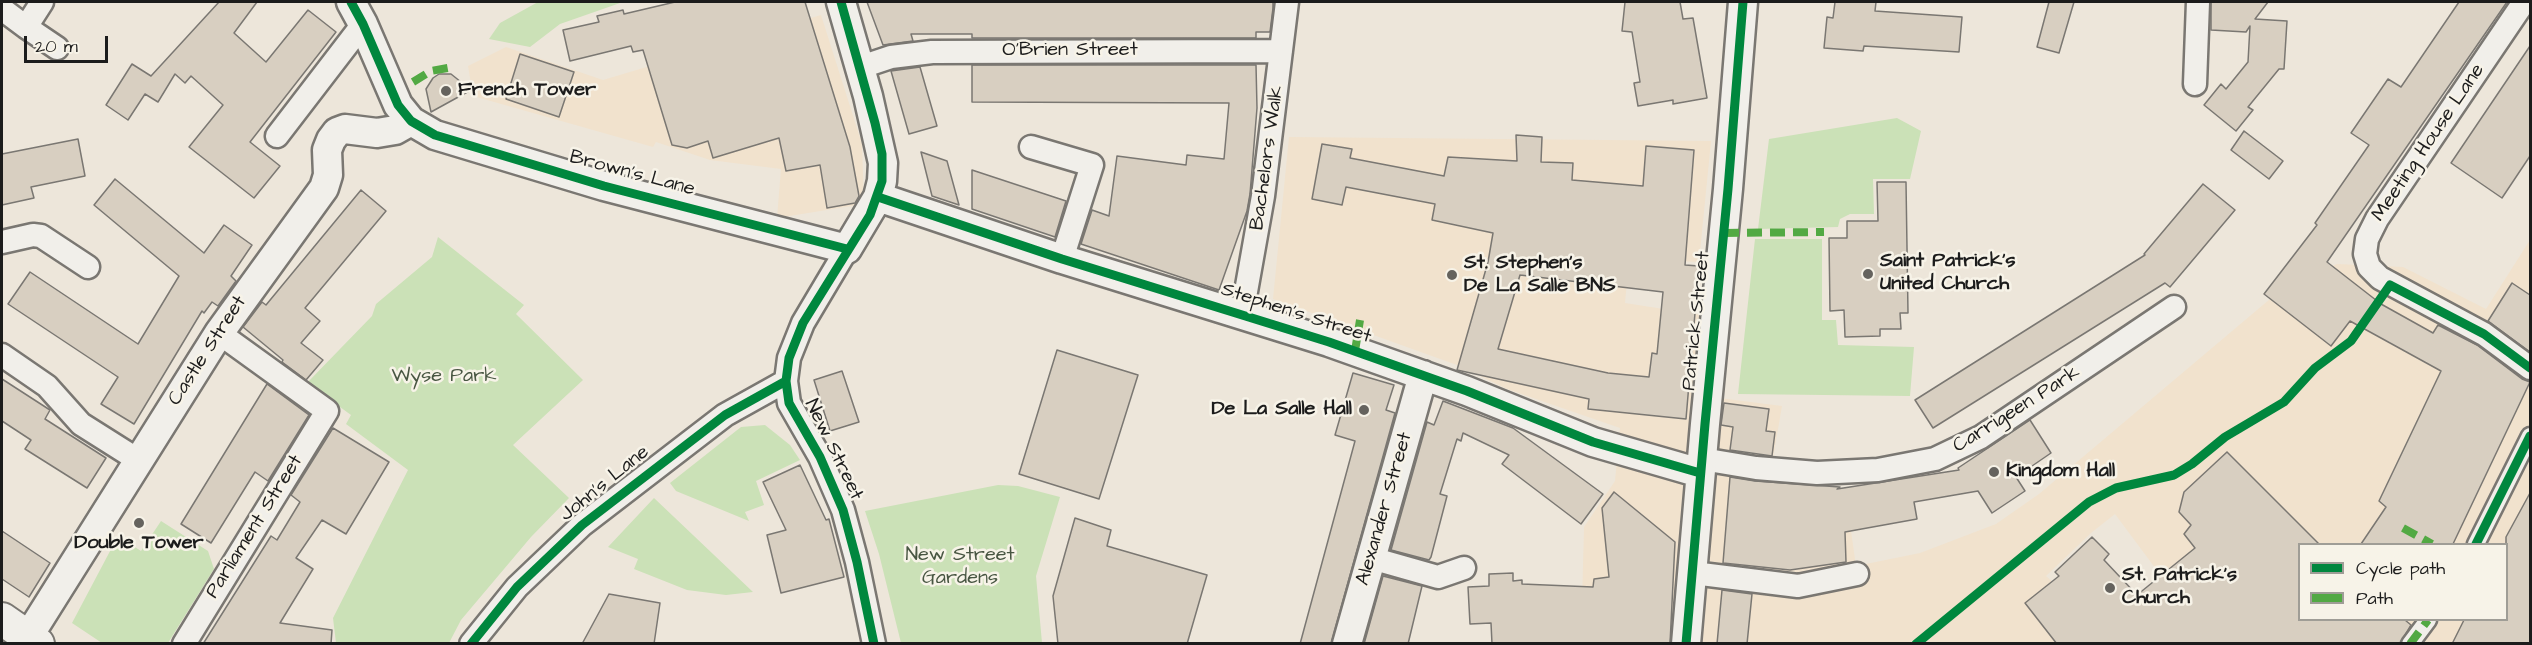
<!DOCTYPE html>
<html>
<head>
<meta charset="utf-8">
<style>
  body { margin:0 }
  #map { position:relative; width:2532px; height:645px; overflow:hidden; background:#ede6da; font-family:"Architects Daughter",sans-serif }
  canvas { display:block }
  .frame { position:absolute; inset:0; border:3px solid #1c1c1c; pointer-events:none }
  .legend { position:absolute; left:2298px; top:543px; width:210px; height:78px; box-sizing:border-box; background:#f7f3e8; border:2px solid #9f9d96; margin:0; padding:8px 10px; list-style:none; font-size:18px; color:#1c1c1c }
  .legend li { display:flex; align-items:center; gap:12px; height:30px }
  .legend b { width:30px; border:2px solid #9f9d96 }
  .scale { position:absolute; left:24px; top:36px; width:84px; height:27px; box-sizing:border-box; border:3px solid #1c1c1c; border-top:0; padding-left:8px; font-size:18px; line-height:21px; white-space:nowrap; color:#1c1c1c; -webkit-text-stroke:4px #f7f3e8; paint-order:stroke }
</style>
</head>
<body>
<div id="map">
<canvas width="2532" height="645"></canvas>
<div class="frame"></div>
<ul class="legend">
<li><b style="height:8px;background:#00873e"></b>Cycle path</li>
<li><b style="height:8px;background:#52a943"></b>Path</li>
</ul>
<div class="scale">20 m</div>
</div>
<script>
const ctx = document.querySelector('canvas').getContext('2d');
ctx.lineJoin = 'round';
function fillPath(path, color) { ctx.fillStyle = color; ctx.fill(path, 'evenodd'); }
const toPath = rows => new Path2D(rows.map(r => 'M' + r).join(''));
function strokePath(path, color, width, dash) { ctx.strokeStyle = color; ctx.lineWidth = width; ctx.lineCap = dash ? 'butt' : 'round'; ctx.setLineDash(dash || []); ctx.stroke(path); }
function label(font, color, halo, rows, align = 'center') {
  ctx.font = font + ' "Architects Daughter",sans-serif'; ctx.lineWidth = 5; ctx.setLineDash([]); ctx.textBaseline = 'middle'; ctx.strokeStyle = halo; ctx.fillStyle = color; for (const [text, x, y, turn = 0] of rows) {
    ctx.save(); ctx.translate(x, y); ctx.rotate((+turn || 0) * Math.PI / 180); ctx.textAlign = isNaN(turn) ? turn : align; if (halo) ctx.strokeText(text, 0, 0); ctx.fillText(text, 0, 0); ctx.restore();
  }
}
fillPath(toPath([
  [821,15,862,144,864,204,777,218,781,169,710,160,656,142,653,147,473,96,468,66,506,47,603,80],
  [1289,137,1711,141,1699,262,1629,259,1625,303,1728,319,1719,398,1782,406,1762,521,1851,531,1856,566,1920,553,1996,524,2039,494,2289,283,2337,264,2403,267,2486,309,2530,240,2530,643,2211,643,2115,514,2091,533,2046,576,2120,643,1581,643,1584,527,1615,481,1620,428,1507,389,1457,365,1273,299],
  [2300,544,2506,544,2506,620,2300,620]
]), '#f1e2cd');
fillPath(toPath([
  [538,2,623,2,560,24,530,47,489,39,500,23],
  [1897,118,1921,131,1910,179,1873,179,1874,214,1850,214,1840,219,1838,227,1758,229,1769,139],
  [438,237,524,305,516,314,583,380,513,445,569,498,531,537,461,620,449,643,336,643,333,618,408,470,346,424,351,415,307,383,372,316,376,304,432,257],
  [1755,239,1822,239,1822,320,1836,320,1838,345,1914,347,1910,396,1738,394],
  [765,425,790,445,800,460,756,481,764,505,745,512,749,521,676,491,670,483,741,427],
  [998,485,1018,486,1060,497,1036,576,1042,643,901,643,879,554,865,511],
  [654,498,753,592,726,595,687,590,634,569,638,559,608,547],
  [161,521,208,551,214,569,168,643,102,643,72,623,118,536,141,551]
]), '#cbe1b7');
const building = toPath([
  [219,2,257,2,234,33,266,62,308,10,336,32,250,142,280,166,254,198,189,147,223,105,191,76,185,83,175,74,158,102,145,94,128,120,106,105,132,64,151,76,219,2],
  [675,2,805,2,850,147,859,196,855,203,827,208,820,165,786,171,779,138,713,158,708,141,687,148,672,145,643,50,633,52,631,46,570,61,563,30,599,22,597,16,623,10,624,14,675,2],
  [867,2,1273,2,1273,8,1270,32,1256,32,1256,38,972,38,972,34,911,34,913,41,883,45,867,2],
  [1625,2,1680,2,1683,19,1693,18,1707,98,1673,104,1673,100,1638,106,1634,83,1640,82,1632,32,1622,31,1625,2],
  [1835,2,1876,2,1875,11,1962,17,1959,52,1864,46,1863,51,1824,48,1827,17,1833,18,1835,2],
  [2049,2,2074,2,2059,53,2037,47,2049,2],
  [2211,2,2268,2,2255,19,2287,21,2284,69,2279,69,2248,107,2253,110,2236,131,2204,105,2221,84,2226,89,2248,62,2250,26,2246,32,2211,30,2211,2],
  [2459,2,2507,2,2327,262,2381,304,2433,333,2438,325,2477,345,2522,379,2530,382,2453,544,2361,544,2386,507,2379,501,2441,371,2350,321,2331,346,2264,294,2317,225,2315,223,2369,145,2351,133,2388,79,2401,87,2459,2],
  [2530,46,2530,156,2502,198,2451,163,2530,46],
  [520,54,574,72,559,117,506,99,520,54],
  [972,65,1256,65,1257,108,1250,194,1247,211,1219,290,1081,244,1092,210,1109,216,1117,156,1186,165,1187,155,1224,159,1229,103,972,102,972,65],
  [920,67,937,126,909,134,891,71,920,67],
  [439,74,451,74,471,90,431,112,426,89,433,78,439,74],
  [2244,131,2283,161,2269,179,2231,150,2244,131],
  [1516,135,1542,137,1541,162,1573,163,1572,180,1643,186,1646,146,1694,150,1685,265,1699,266,1686,419,1588,409,1589,399,1457,370,1488,262,1493,233,1432,220,1435,204,1346,187,1342,205,1312,199,1322,144,1352,149,1350,158,1444,176,1448,157,1517,161,1516,135],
  [1520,275,1663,292,1657,354,1652,353,1649,377,1608,373,1498,349,1520,275],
  [78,139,85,176,31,187,34,198,2,205,2,154,78,139],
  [921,152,947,161,959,205,932,196,921,152],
  [972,170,1066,201,1055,237,972,209,972,170],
  [115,179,204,253,224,225,252,245,231,276,236,281,218,306,212,302,204,313,202,311,134,424,101,404,118,377,8,304,30,272,138,344,179,276,94,205,115,179],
  [1877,182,1906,182,1908,313,1900,313,1901,329,1880,329,1880,336,1845,337,1844,310,1830,311,1829,238,1847,238,1847,221,1878,221,1877,182],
  [2203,184,2235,210,2170,287,2165,283,1933,428,1915,400,2145,255,2144,254,2203,184],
  [361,190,386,211,305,308,320,321,301,343,323,360,306,380,282,362,283,360,243,327,262,302,266,305,361,190],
  [2512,283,2530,295,2530,352,2488,321,2512,283],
  [1057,350,1138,375,1099,499,1019,474,1057,350],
  [842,371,859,422,830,431,814,380,842,371],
  [1353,373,1394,385,1386,410,1395,413,1331,644,1300,644,1355,441,1335,435,1353,373],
  [2,379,50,410,45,419,106,458,87,488,25,449,31,440,2,421,2,379],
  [267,384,309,415,268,481,255,472,211,543,181,524,267,384],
  [1443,401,1513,428,1603,494,1581,524,1502,464,1509,455,1463,433,1461,441,1457,439,1440,494,1447,496,1431,557,1429,560,1391,550,1427,422,1434,425,1443,401],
  [1724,403,1769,409,1766,431,1775,432,1772,456,1730,450,1733,427,1721,425,1724,403],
  [2030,420,2051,453,2016,477,2025,491,1992,513,1978,491,1914,502,1917,519,1845,532,1846,562,1790,570,1723,563,1730,477,1755,481,1840,487,1837,489,1959,470,1958,468,2030,420],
  [333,428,389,462,346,534,322,520,296,558,313,569,280,623,332,630,331,644,203,644,271,536,277,540,300,502,291,495,333,428],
  [2227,452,2319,544,2300,544,2300,620,2405,620,2411,625,2400,644,2057,644,2025,603,2059,576,2055,572,2092,537,2109,554,2104,560,2137,595,2195,548,2184,534,2191,525,2179,512,2184,492,2227,452],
  [800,465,826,520,829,519,844,577,781,593,767,535,786,530,763,482,800,465],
  [1614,492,1675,542,1670,644,1492,644,1491,623,1470,624,1468,587,1489,586,1489,574,1513,573,1513,581,1522,580,1522,584,1593,587,1594,579,1609,577,1602,508,1614,492],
  [2530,493,2530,644,2452,644,2464,620,2506,620,2506,537,2530,493],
  [1075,518,1111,530,1107,546,1207,575,1187,644,1058,644,1053,596,1075,518],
  [2,531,50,563,29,597,2,579,2,531],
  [1383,576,1422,586,1408,644,1364,644,1383,576],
  [1722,590,1752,594,1747,644,1717,644,1722,590],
  [609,594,660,603,654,644,582,644,609,594]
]);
fillPath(building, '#d8cfc1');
strokePath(building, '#7a7772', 1.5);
const pedestrian = toPath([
  [2476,544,2530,436],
  [2410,644,2428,620]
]);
const minor = toPath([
  [2524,2,2377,219,2367,239,2365,254,2369,267,2380,278,2484,334,2530,368],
  [2,9,26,27,42,2],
  [26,27,57,48],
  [861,67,891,57,932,52,1281,51],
  [2195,84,2198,2],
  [277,136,363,24],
  [1031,147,1092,165,1062,259],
  [2,242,33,235,41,236,88,267],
  [847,249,803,323,789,358,786,381,789,403,820,457,843,510,857,562,874,644],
  [1242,314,1263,196,1287,2],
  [2,355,47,386,81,424,138,460],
  [1702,459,1756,468,1817,473,1878,470,1935,459,1981,437,2174,307],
  [1371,558,1438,577,1464,568],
  [1693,573,1798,586,1857,574],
  [184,644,327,411,219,333],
  [471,644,517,587,582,525,725,415,786,381]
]);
const tertiary = toPath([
  [351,2,363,24,398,105,411,121,435,135,604,186,847,249,878,197,882,181,883,163,868,96,841,2],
  [878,197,1062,259,1329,342,1467,391,1593,442,1700,473],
  [28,637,219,333,324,188,328,175,327,150,331,140,337,132,345,129,377,133,395,130,411,121],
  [1347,644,1423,375],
  [1686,644,1705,424,1728,189,1743,2]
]);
const secondary = toPath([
  [2,619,38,644]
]);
strokePath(pedestrian, '#7a7772', 21);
strokePath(minor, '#7a7772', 27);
strokePath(tertiary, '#7a7772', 33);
strokePath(secondary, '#7a7772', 36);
strokePath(pedestrian, '#f1efea', 16);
strokePath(minor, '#f1efea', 22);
strokePath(tertiary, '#f1efea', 28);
strokePath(secondary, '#f1efea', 32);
strokePath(toPath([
  [413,82,431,71,453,67],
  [1724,233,1824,232],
  [1355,351,1360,320],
  [2403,528,2432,544],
  [2410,644,2428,620]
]), '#52a943', 8, [15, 8]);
strokePath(toPath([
  [351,2,363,24,398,105,411,121,435,135,604,186,847,249],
  [841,2,875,123,882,154,882,181,870,215,803,323,789,358,786,381,789,403,820,457,843,510,857,562,874,644],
  [878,197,1062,259,1329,342,1467,391,1593,442,1700,473],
  [2476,544,2530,436],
  [471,644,517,587,582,525,725,415,786,381],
  [1686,644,1705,424,1728,189,1743,2],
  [1916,644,2089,502,2116,488,2174,475,2192,464,2225,437,2284,402,2315,368,2351,341,2390,285,2484,334,2530,368]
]), '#00873e', 9);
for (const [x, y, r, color] of [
  [446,91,6,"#65635e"],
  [1868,274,6,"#65635e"],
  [1452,275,6,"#65635e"],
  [1364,410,6,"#65635e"],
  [1994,472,6,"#65635e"],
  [139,523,6,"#65635e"],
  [2110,588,6,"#65635e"]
]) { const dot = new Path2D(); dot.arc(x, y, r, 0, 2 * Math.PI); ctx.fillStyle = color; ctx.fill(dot); strokePath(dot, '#f7f3e8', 2); }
label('20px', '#1c1c1c', '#f7f3e8', [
  ["O'Brien Street",1070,51],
  ["Meeting House Lane",2429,143,-56],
  ["Bachelors Walk",1268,158,-82],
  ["Brown's Lane",632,174,15],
  ["Stephen's Street",1296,314,18],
  ["Patrick Street",1697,321,-84],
  ["Castle Street",208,351,-57],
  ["Carrigeen Park",2017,410,-32],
  ["New Street",833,450,64],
  ["John's Lane",605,484,-39],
  ["Alexander Street",1385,509,-74],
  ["Parliament Street",255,527,-58]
]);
label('bold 20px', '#1c1c1c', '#f7f3e8', [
  ["French Tower",458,91],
  ["Saint Patrick's",1880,262],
  ["United Church",1880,285],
  ["St. Stephen's",1464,264],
  ["De La Salle BNS",1464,287],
  ["De La Salle Hall",1352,410,"right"],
  ["Kingdom Hall",2006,472],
  ["Double Tower",139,544,"center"],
  ["St. Patrick's",2122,576],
  ["Church",2122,599]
], 'left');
label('20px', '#485642', '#f7f3e8', [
  ["Wyse Park",444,377],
  ["New Street",960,556],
  ["Gardens",960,579]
]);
</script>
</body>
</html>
